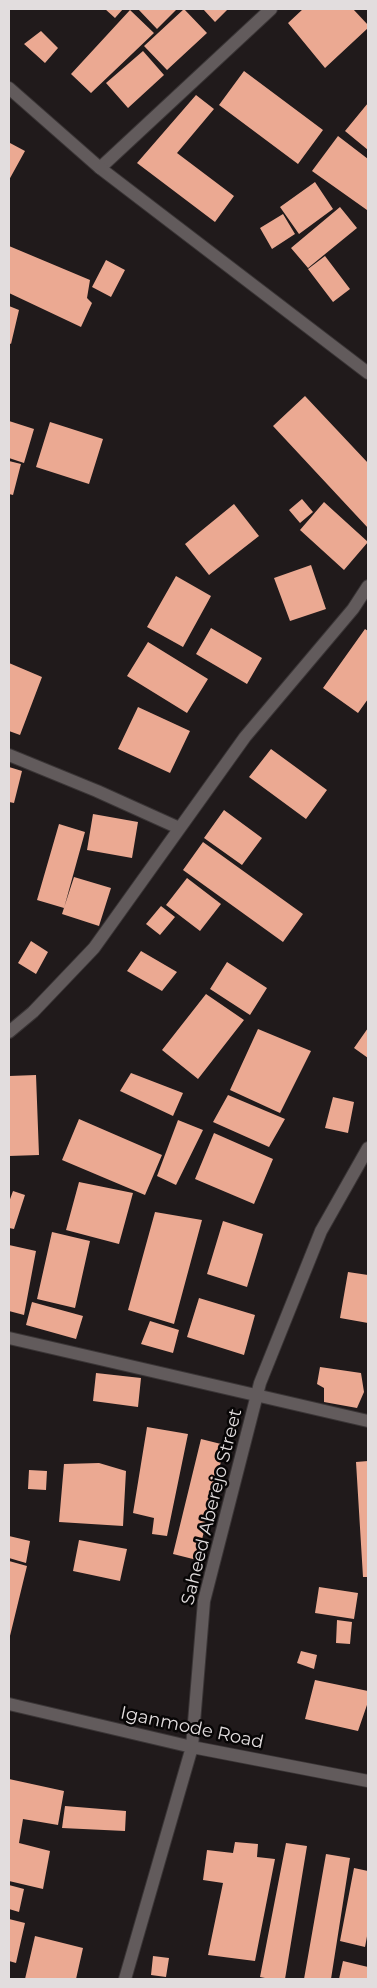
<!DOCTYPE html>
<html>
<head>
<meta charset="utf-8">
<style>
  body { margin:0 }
  #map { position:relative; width:377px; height:1988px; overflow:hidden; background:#201a1b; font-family:Montserrat,sans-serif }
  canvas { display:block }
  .frame { position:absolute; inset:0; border:10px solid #e2ddde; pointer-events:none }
</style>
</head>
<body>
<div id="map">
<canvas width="377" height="1988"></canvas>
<div class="frame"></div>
</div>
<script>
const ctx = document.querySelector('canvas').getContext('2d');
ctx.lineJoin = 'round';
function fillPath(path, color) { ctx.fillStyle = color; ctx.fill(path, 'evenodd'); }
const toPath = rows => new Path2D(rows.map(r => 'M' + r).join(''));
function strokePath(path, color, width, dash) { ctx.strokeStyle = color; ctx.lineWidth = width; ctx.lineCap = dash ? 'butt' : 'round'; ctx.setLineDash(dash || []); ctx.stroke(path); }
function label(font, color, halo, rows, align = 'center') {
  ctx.font = font + ' Montserrat,sans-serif'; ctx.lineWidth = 5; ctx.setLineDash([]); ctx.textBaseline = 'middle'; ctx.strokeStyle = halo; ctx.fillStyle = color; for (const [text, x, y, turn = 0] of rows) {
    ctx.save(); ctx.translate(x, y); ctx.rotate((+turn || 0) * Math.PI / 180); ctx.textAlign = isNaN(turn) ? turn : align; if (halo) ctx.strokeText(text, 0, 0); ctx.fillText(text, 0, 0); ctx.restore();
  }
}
fillPath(toPath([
  [105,9,123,9,115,18],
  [138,9,177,9,157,29],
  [184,9,207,33,167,70,144,46],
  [203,9,228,9,215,22],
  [303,9,353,9,368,25,368,28,325,68,288,23],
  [130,10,154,33,91,93,71,74],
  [41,31,58,48,45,63,24,44],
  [143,51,164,75,128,108,106,83],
  [244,71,323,130,298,164,219,105],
  [196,95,214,109,177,153,234,196,215,222,137,163],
  [368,103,368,150,345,131],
  [338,136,368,159,367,210,312,171],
  [10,143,25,151,9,180,9,146],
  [315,182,333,209,299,234,280,207],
  [340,207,357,228,308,268,291,248],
  [283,214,295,234,272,249,260,228],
  [9,246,90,280,87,298,92,303,81,327,9,293],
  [325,256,350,289,333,302,308,269],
  [106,260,125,270,111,297,92,287],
  [9,306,19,310,11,344,9,343],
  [305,396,368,463,368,528,273,426],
  [9,421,34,429,24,463,9,458],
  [50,422,103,439,89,484,36,467],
  [9,461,21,464,13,495,9,494],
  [302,499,313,512,300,523,289,510],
  [324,502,368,542,344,570,300,530],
  [234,504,259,536,209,575,185,544],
  [311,565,326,609,290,621,274,578],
  [176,576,211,596,183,647,147,627],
  [211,628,262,658,247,684,196,654],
  [365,629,368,631,368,699,358,713,323,688],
  [148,642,208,679,187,713,127,676],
  [9,663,42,677,20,735,9,731],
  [138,707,190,731,170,773,118,749],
  [271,749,327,790,306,819,249,777],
  [9,767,22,771,14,803,9,802],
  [224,810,262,838,242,865,204,838],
  [93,814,138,822,132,858,87,850],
  [59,824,85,832,64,908,37,900],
  [203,842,303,914,283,942,183,870],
  [74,877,111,888,99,926,62,914],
  [187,878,221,904,200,931,166,905],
  [161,906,175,917,160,935,146,924],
  [31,941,48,952,36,974,18,963],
  [141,951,177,972,162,991,127,971],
  [227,962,267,988,250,1015,210,989],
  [206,994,244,1020,198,1079,162,1050],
  [368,1028,368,1058,354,1048],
  [258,1029,311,1051,280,1113,230,1090],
  [131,1073,183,1093,173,1116,120,1091],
  [36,1075,39,1155,9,1156,9,1076],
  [228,1095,285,1119,269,1147,213,1122],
  [333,1097,354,1102,348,1133,325,1128],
  [79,1119,162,1155,145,1195,62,1160],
  [178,1120,203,1130,176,1185,157,1176],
  [214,1133,273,1159,254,1204,195,1179],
  [79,1182,133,1193,119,1244,66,1230],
  [13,1191,25,1195,14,1229,9,1228,9,1202],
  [155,1212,202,1220,174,1324,128,1310],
  [223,1221,263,1234,247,1287,207,1274],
  [52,1232,90,1241,75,1308,37,1299],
  [9,1245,36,1251,24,1315,9,1311],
  [348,1272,368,1275,368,1323,340,1318],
  [199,1298,255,1315,244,1355,187,1337],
  [32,1302,83,1316,76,1339,26,1325],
  [150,1321,179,1330,173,1353,141,1344],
  [320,1367,361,1373,364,1392,357,1408,324,1402,324,1388,317,1384],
  [96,1373,141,1378,138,1407,93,1401],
  [147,1427,188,1434,167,1536,152,1534,154,1518,133,1513],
  [201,1439,225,1445,197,1560,173,1554],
  [368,1461,368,1577,363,1577,356,1462],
  [99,1463,126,1471,123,1526,59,1522,64,1464],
  [29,1470,47,1471,46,1490,28,1489],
  [9,1536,30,1541,26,1563,9,1558],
  [79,1540,127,1549,120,1581,73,1571],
  [9,1561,27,1566,9,1640],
  [319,1587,358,1593,354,1619,315,1613],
  [337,1620,352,1622,350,1644,336,1643],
  [301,1651,317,1655,314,1669,297,1663],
  [315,1680,368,1691,368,1702,358,1731,305,1719],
  [9,1779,64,1791,58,1825,23,1819,19,1843,50,1851,43,1889,9,1881],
  [65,1806,126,1811,125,1831,62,1828],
  [235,1842,258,1844,257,1857,275,1859,255,1961,208,1955,223,1883,203,1880,207,1850,233,1853],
  [286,1843,307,1846,285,1979,270,1979,260,1977],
  [326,1854,350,1858,331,1979,304,1979],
  [354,1868,368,1871,368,1931,365,1947,340,1941],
  [9,1885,24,1889,19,1912,9,1909],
  [9,1919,25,1923,16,1963,9,1961],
  [35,1936,83,1948,76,1979,25,1979],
  [153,1956,169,1958,166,1977,151,1975],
  [343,1961,368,1967,368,1979,339,1979]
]), '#eba992');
const street = toPath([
  [100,168,271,9],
  [9,755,97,791,179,828],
  [9,1032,33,1012,94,948,245,737,353,609,368,586],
  [9,1338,368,1421],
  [9,1704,192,1747,368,1781],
  [125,1979,192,1747,204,1601,260,1383,321,1231,368,1148]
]);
const secondary = toPath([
  [9,88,100,168,368,373]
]);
strokePath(street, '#3a3536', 14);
strokePath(secondary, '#3a3536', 14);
strokePath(street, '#625b5c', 12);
strokePath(secondary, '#625b5c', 12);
label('18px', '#e2ddde', '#080606', [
  ["Saheed Aberejo Street",212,1507,-76],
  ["Iganmode Road",192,1728,12]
]);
</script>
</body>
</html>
